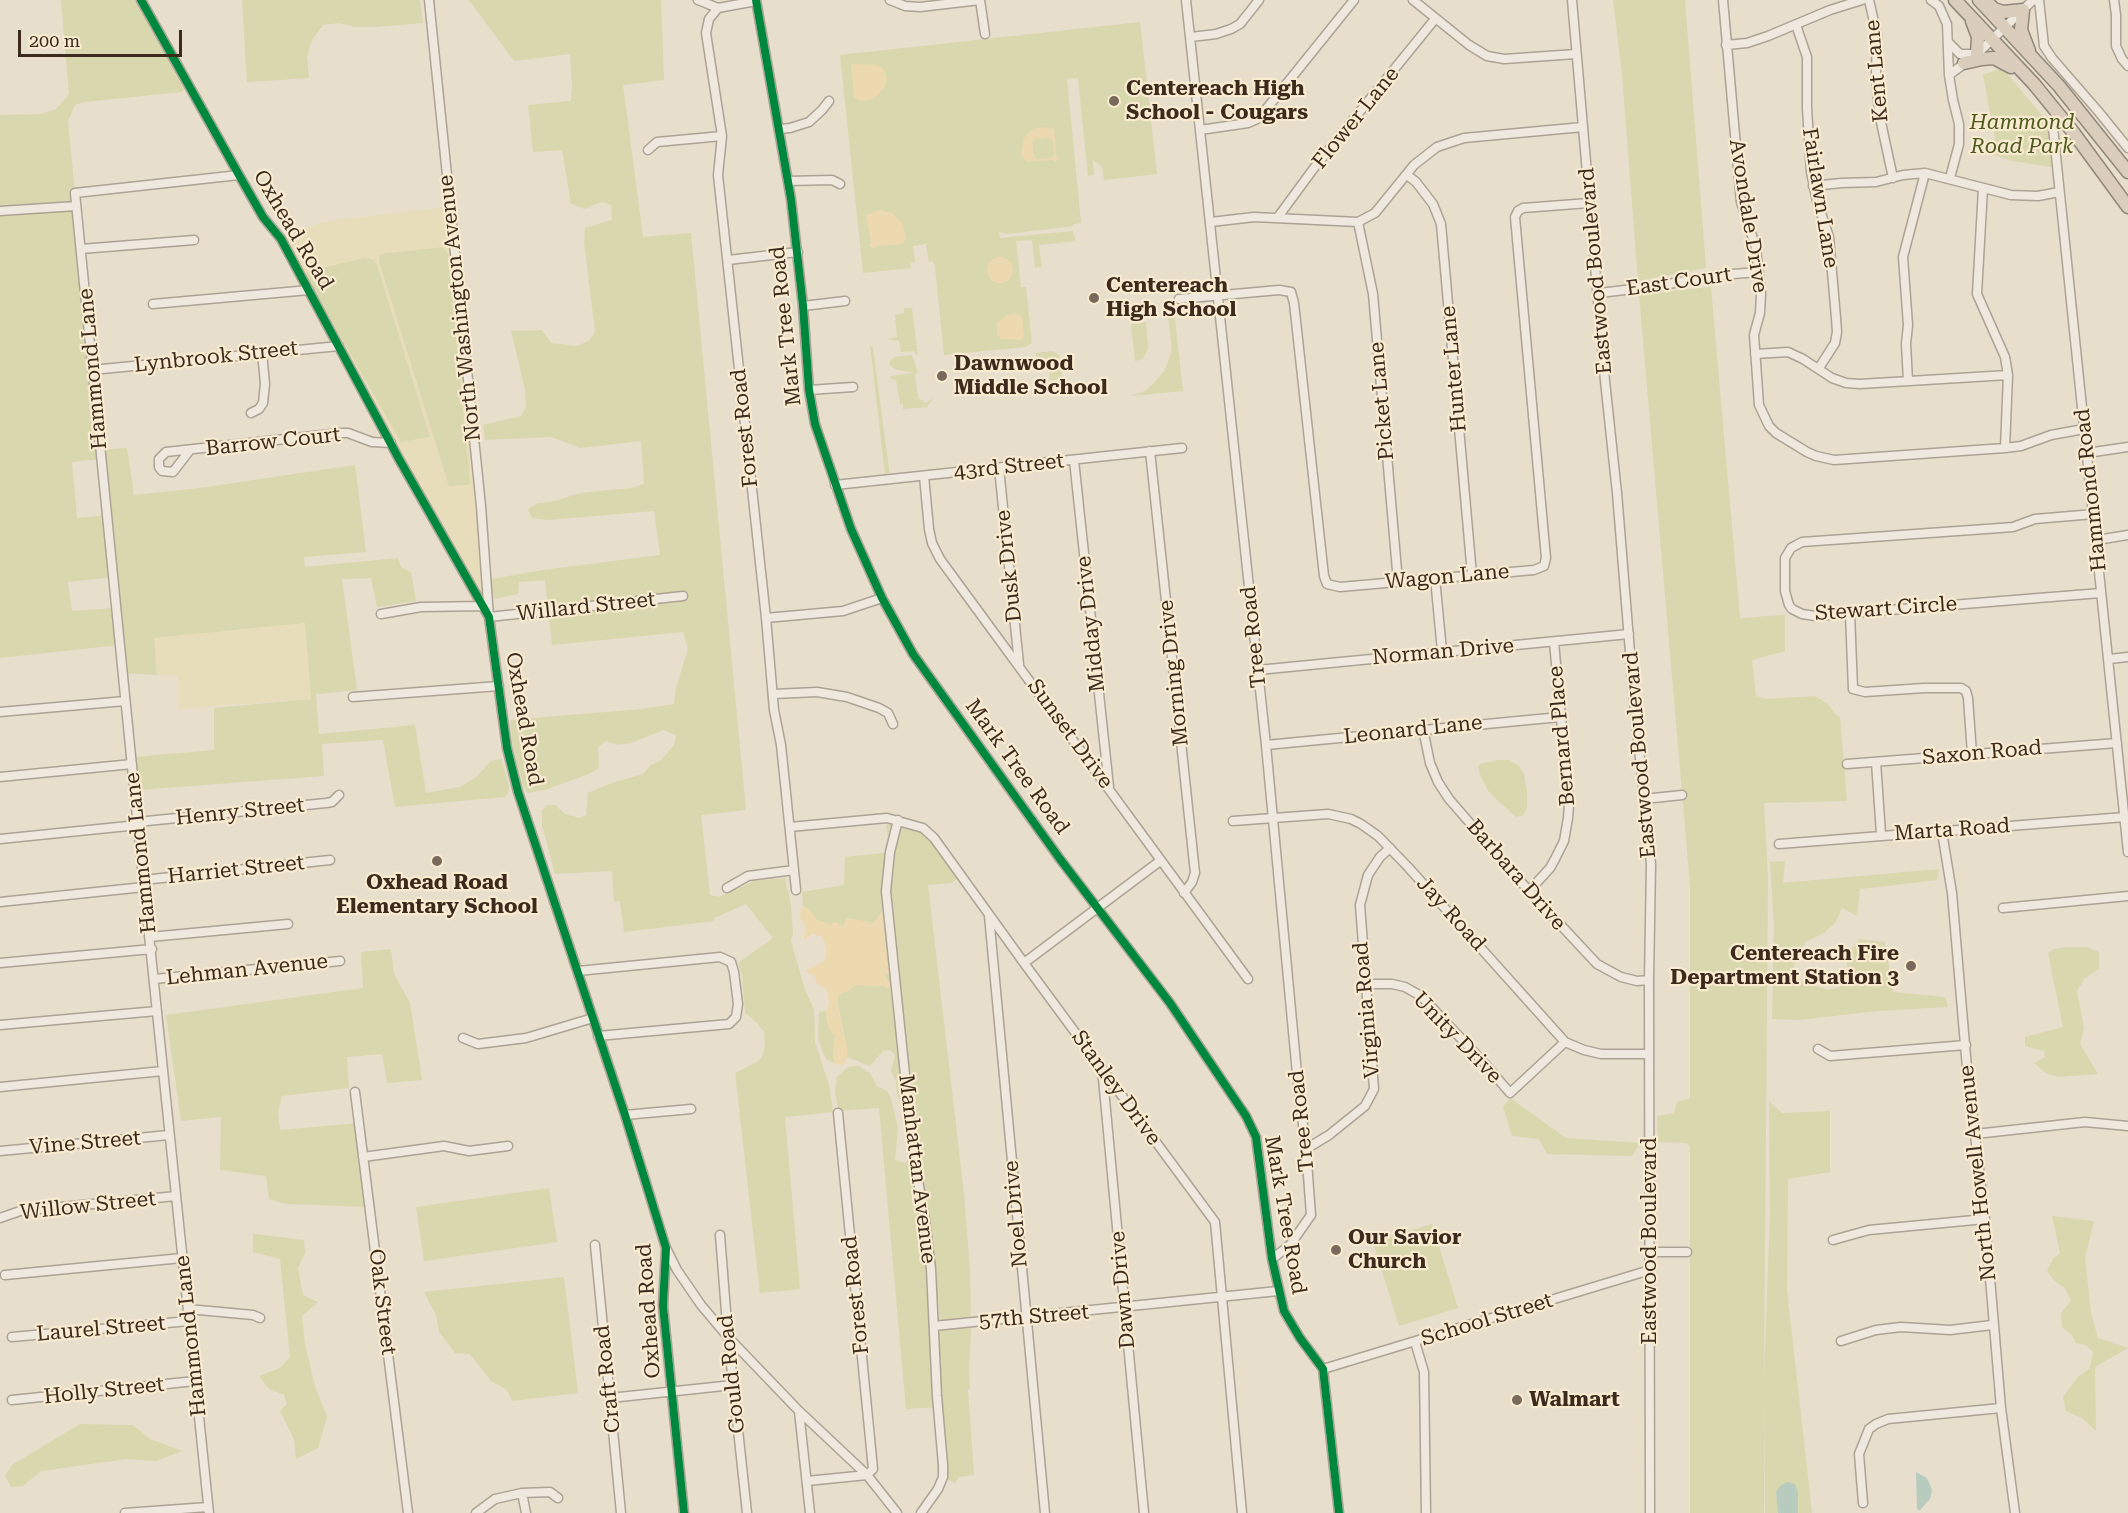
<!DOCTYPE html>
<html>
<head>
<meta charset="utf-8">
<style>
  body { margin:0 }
  #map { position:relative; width:2128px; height:1513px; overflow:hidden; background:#e7decc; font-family:"Roboto Serif",serif }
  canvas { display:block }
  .scale { position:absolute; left:18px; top:30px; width:164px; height:27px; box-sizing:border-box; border:3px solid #3c2a1c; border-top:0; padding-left:8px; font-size:18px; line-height:21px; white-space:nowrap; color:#3c2a1c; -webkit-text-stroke:4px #f9ebd0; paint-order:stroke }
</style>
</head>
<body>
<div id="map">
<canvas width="2128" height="1513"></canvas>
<div class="scale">200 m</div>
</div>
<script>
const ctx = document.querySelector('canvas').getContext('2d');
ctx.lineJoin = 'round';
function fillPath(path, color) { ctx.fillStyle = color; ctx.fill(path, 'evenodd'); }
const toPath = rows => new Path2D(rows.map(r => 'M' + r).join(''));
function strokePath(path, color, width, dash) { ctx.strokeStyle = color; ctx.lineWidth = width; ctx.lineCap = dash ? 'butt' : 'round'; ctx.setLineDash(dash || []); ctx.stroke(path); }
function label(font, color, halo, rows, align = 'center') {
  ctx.font = font + ' "Roboto Serif",serif'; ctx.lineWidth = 4.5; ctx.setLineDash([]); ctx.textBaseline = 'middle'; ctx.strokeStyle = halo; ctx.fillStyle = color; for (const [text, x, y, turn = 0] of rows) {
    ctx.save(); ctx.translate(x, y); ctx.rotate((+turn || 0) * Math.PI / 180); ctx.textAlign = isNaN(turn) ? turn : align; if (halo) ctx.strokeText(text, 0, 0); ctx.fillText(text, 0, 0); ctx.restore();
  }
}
fillPath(toPath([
  [448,207,490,620,280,239,317,224,335,220],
  [305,623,311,699,178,709,178,676,157,675,153,638]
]), '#e8ddba');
fillPath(toPath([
  [61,0,135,0,184,89,182,92,84,102,75,105,68,121,100,450,127,448,134,495,200,488,355,465,366,552,304,557,305,567,398,558,401,567,411,572,416,601,377,607,371,578,342,579,357,690,316,694,319,734,415,725,426,793,460,787,476,777,491,761,501,759,509,785,509,791,505,797,395,807,383,740,322,744,324,776,138,790,134,757,214,750,214,708,311,699,305,623,154,638,157,675,123,673,119,645,0,658,0,115,41,114,56,109,69,94],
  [101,459,107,515,77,518,72,462],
  [113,577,116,608,72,611,68,582],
  [242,0,420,0,423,23,377,27,355,27,339,23,323,25,312,40,307,56,309,78,247,82],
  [469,0,661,0,664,80,623,85,643,237,691,233,746,810,701,815,710,895,718,897,754,881,785,878,791,905,793,935,791,941,805,990,814,1009,815,1042,829,1085,832,1104,833,1112,785,1117,800,1289,760,1293,735,1073,757,1062,762,1057,765,1047,764,1032,756,1022,745,1013,742,976,738,963,773,938,746,904,714,918,714,921,624,932,620,901,614,902,612,871,555,874,542,825,542,810,547,805,555,805,565,814,579,818,586,815,588,793,609,784,643,774,651,765,661,760,674,745,676,735,664,730,631,743,617,745,606,741,598,747,599,768,589,774,545,790,527,793,523,785,513,749,510,720,642,709,674,704,676,688,688,649,683,632,552,645,545,580,519,582,518,594,494,599,491,579,543,570,660,555,654,511,547,520,532,518,528,509,538,503,552,502,580,493,631,488,644,484,641,441,580,448,551,437,485,440,483,425,521,416,526,408,525,389,511,331,542,330,551,343,577,346,589,341,595,332,584,242,585,228,612,220,611,205,602,202,585,209,571,204,562,150,533,152,528,105,571,101,572,87,570,54,514,61],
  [1613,0,1685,0,1706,268,1638,281,1622,74],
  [1140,22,1157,174,1104,180,1102,167,1093,160,1094,175,1088,176,1078,78,1067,79,1081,223,1073,224,1073,226,1007,234,999,232,1000,238,1073,231,1076,241,1039,245,1042,267,1035,268,1032,240,1016,241,1021,287,1026,287,1032,343,1025,347,944,355,935,267,933,261,929,262,926,244,913,246,915,262,910,263,911,268,863,273,840,55],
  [2002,68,2051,126,2051,167,2012,161,1991,154,1995,137,1983,75],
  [444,247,448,255,470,483,467,485,449,486,379,261,380,254],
  [365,258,374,260,377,265,430,437,401,442,305,275,309,271],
  [1711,287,1740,618,1785,615,1785,651,1752,660,1756,696,1767,699,1815,696,1828,704,1835,714,1840,717,1847,801,1764,803,1768,878,1764,1378,1770,1215,1769,1101,1782,1113,1830,1111,1830,1172,1788,1179,1787,1290,1812,1513,1798,1513,1798,1492,1776,1492,1778,1513,1765,1513,1764,1387,1764,1513,1690,1513,1690,1146,1686,1143,1658,1142,1657,1116,1674,1113,1677,1102,1690,1099,1690,885,1639,294],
  [904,308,912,308,918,357,914,351,901,352,899,341,887,339,897,337,895,315,904,313],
  [1174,311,1183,391,1130,396,1145,391,1152,385,1165,370,1172,350,1168,315],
  [1146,322,1148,349,1143,359,1135,361,1131,324],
  [870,344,873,348,889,469,889,472,885,475],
  [1053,351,1059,355,1062,379,1050,380,1049,363,1037,364,1036,353],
  [912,355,918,373,915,374,918,398,926,403,933,398,927,407,903,409,903,404,900,404,896,380,891,379,890,376,914,373,895,369,890,365,890,361,895,357],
  [1498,760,1509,760,1519,766,1524,774,1527,791,1527,808,1522,816,1516,817,1497,800,1489,792,1481,777,1478,767,1480,764],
  [886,824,913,829,925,834,957,879,951,883,928,885,964,1194,970,1270,971,1330,969,1370,970,1389,968,1389,974,1475,959,1477,955,1483,943,1477,940,1407,906,1409,879,1108,839,1111,835,1093,837,1077,848,1067,858,1066,870,1073,877,1086,887,1091,891,1099,898,1127,895,1160,906,1163,908,1156,903,1108,897,1094,896,1081,891,1071,895,1055,890,1050,883,1051,870,1066,847,1057,847,1048,837,1000,838,996,855,985,884,986,892,989,883,971,890,957,886,935,889,915,888,895,882,912,874,923,847,918,843,927,829,924,817,920,807,908,803,907,802,892,844,885,845,857,883,853,889,849],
  [1785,861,1783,883,1939,869,1937,880,1860,889,1857,916,1842,908,1835,923,1824,933,1805,942,1794,966,1799,980,1828,990,1842,986,1849,974,1846,958,1859,939,1885,942,1893,992,1945,997,1948,1007,1878,1011,1798,1020,1772,1019,1774,928,1770,862],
  [2067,947,2087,947,2099,952,2099,969,2085,978,2077,991,2084,1028,2080,1044,2098,1074,2058,1077,2046,1073,2034,1063,2045,1057,2044,1051,2025,1046,2025,1037,2063,1027,2048,953,2054,949],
  [391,949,394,974,410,1003,422,1080,387,1083,382,1054,347,1057,349,1088,282,1096,278,1112,280,1130,359,1123,370,1207,287,1204,269,1199,266,1176,220,1170,221,1117,181,1121,166,1015,363,988,361,952],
  [826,1011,827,1022,835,1036,833,1056,835,1064,826,1059,818,1039,819,1012],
  [1510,1098,1566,1138,1640,1143,1632,1156,1547,1154,1539,1139,1512,1136,1503,1107],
  [549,1188,557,1242,424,1261,416,1207],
  [2052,1216,2094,1221,2085,1258,2091,1313,2098,1338,2128,1348,2095,1367,2096,1431,2082,1418,2066,1411,2063,1397,2078,1377,2090,1368,2093,1352,2086,1345,2076,1343,2072,1335,2062,1327,2061,1313,2071,1301,2065,1288,2055,1281,2047,1271,2053,1259,2060,1253],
  [1432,1224,1458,1308,1399,1326,1373,1242],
  [253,1234,304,1240,305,1253,298,1268,303,1295,318,1302,302,1316,305,1345,315,1386,327,1417,318,1448,296,1459,294,1439,280,1411,287,1404,284,1395,269,1389,259,1376,280,1368,290,1357,280,1259,253,1252],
  [564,1277,578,1393,512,1401,507,1390,491,1381,470,1354,455,1353,439,1332,436,1315,424,1292],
  [80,1424,133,1425,150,1439,182,1451,157,1461,126,1459,41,1471,23,1486,11,1487,5,1476,12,1465]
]), '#d9d7ad');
fillPath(toPath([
  [851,64,878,65,885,71,887,79,885,87,874,99,861,101,854,97],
  [1042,127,1054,129,1056,155,1059,159,1055,162,1052,160,1026,162,1021,154,1024,138,1030,131],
  [1049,137,1053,141,1054,155,1051,158,1037,159,1034,156,1032,142,1034,139],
  [880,210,892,213,903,224,906,238,903,244,877,246,874,249,869,246,871,242,866,215],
  '987 270a13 13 0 1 1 26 0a13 13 0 1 1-26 0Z',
  [1014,313,1022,317,1024,336,1022,340,1001,339,997,334,997,323,1005,316],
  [889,893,889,915,886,935,891,976,883,972,893,990,884,986,855,985,852,986,848,992,843,992,838,996,838,1008,847,1048,847,1057,844,1065,835,1064,833,1056,835,1036,829,1029,826,1011,829,1004,828,993,825,988,817,984,815,976,807,972,806,970,824,961,827,952,825,943,821,936,812,934,804,940,805,924,800,919,801,907,807,908,817,920,829,924,836,922,843,926,847,918,874,923,882,912]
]), '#edd9b0');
fillPath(toPath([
  [1916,1472,1927,1478,1932,1490,1930,1499,1919,1511,1917,1508],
  [1787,1482,1795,1484,1798,1492,1798,1513,1778,1513,1776,1492,1780,1486]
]), '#b7ccbf');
const minor = toPath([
  [141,0,239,175,263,217,281,239,399,459,489,617,507,748,518,792,625,1115,666,1248,663,1306,684,1513],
  [429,0,481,506,489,617,683,596],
  [698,0,718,8],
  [756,0,791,199,803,306,809,390,815,424,851,529,882,598,913,654,1060,859,1170,1003,1246,1116,1256,1137,1272,1259,1284,1311,1300,1338,1323,1369,1339,1513],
  [890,0,905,6,920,7,980,0],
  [980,0,985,34],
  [1186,0,1266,745,1298,1084,1306,1149,1311,1215,1290,1245,1272,1259],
  [1413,0,1469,45,1487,56,1504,59,1576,54],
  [1572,0,1605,381,1617,493,1634,701,1651,864,1649,980,1650,1513],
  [1723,0,1741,202,1756,248,1761,294,1760,313,1754,335,1759,405,1769,426,1776,433,1807,452,1816,456,1834,460,2005,448,2021,446,2051,435,2084,429],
  [1869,0,1877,35,1876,72,1879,113,1893,178],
  [1931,0,1939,6,1947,24,1949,75,1953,100,1959,124,1959,144,1950,178],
  [2039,0,2044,46,2052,58,2098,111,2128,148],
  [2114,0,2116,15,2116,46,2122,59,2128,66],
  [756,1,718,8,709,19,706,33,722,136,718,175,766,618,774,710,781,745,796,890],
  [1796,25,1807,57,1807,108,1811,172,1817,201,1829,237,1836,318,1837,332,1835,343,1819,368],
  [1191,37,1216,34,1231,29,1240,24,1259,0],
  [1949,43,1960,54,1976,54],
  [1726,45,1747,43,1768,36,1830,10,1862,0],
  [1949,75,1977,54,2032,1,2036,0],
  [2053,127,2128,852],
  [779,129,790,128,809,122,822,110,829,101],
  [1200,130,1248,123,1259,118,1354,0],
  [648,150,657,142,722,136],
  [1407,175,1416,182,1433,204,1441,224,1472,575],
  [788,181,832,180,840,184],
  [1813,186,1841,183,1876,182,1903,175,1925,173,2011,195,2038,196,2059,192],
  [1983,188,1977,294,2005,357,2008,375,2005,448],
  [0,211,76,206],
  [1278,217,1314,168,1435,19],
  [1211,222,1254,217,1358,222,1375,213,1414,165,1437,147,1464,138,1583,127],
  [1358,222,1373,294,1398,582],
  [81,249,194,240],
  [728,260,798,252],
  [1599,293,1651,287,1720,275,1759,272],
  [1179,299,1279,290,1291,292,1294,303,1324,576,1327,584,1340,587,1534,570,1544,566,1546,558,1515,217,1518,211,1523,208,1589,203],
  [153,304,309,290],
  [803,306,845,301],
  [1755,354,1788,352,1803,359,1832,378,1846,383,1860,384,2008,375],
  [92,370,339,346],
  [1908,381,1906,344,1908,325,1903,257,1925,173],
  [809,390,853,387],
  [251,413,259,409,263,403,265,384,262,352],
  [190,450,173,472,162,471,159,467,159,459,166,452,341,433,348,433,372,442,391,443],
  [1150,451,1195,873,1192,882,1184,893],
  [2087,453,2128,447],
  [1074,460,1109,787],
  [999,468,1019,664],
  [924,476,929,529,932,543,940,559,1248,979],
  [835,485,1182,448],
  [2094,514,2035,519,2013,527,2000,528,1802,542,1791,548,1785,558,1785,591,1789,605,1792,609,1802,614,1815,616,2101,593],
  [2097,540,2128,535],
  [1435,578,1442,651],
  [381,614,421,607,483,606],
  [1850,614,1853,689,1865,692,1924,688,1961,688,1966,691,1968,698,1972,754],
  [766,618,843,611,882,598],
  [2109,659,2128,657],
  [1258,670,1629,634],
  [774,694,817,692,847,697,879,708,888,713,893,724],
  [353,697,499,686],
  [0,712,125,701],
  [1423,729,1430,763,1438,782,1449,799,1529,891,1597,964,1621,977,1637,981,1649,980],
  [1266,745,1560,717],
  [1876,762,1881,834],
  [1847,764,2117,743],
  [0,777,132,764],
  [1644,799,1682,795],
  [898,820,890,852,886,891,913,1152,925,1220,931,1269,937,1396,943,1465,943,1477,938,1489,921,1513],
  [1233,821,1328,814,1351,819,1361,824,1378,836,1408,867,1565,1042,1584,1050,1601,1054,1649,1054],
  [137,822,326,803,332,802,339,795],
  [790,827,887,818,923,828,934,838,1024,963,1215,1222,1242,1513],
  [1942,832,1952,893,1967,1068,1985,1219,2001,1408,2015,1513],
  [0,839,138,825],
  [1779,844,2125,817],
  [143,880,330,860],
  [727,888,748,876,794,870],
  [1529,891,1550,868,1555,859,1564,841,1568,818,1569,804,1554,642],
  [0,902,144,887],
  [2003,908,2128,896],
  [989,916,1045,1513],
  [150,937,288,924],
  [0,963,152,949],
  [1024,963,1160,861],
  [578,971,720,957,731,962,734,972,738,1004,736,1017,729,1024,598,1036],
  [154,979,340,961],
  [1366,984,1392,984,1405,987,1421,996,1485,1064,1510,1093,1565,1042],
  [0,1025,157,1011],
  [463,1038,478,1044,526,1038,593,1018],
  [1818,1049,1830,1056,1966,1045],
  [1102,1068,1144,1513],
  [0,1087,163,1071],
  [355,1092,408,1513],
  [625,1115,691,1109],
  [1975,1134,2085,1122,2128,1126],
  [1306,1149,1329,1135,1365,1106,1374,1089,1360,905,1368,875,1380,857,1390,848],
  [0,1151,169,1135],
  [363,1157,444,1146,469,1151,508,1146],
  [0,1218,20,1211,176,1196],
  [720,1235,728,1337,747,1513],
  [1833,1240,1869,1230,1985,1219],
  [595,1245,621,1513],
  [666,1248,677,1270,701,1305,728,1337,799,1411,867,1475,897,1513],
  [1651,1252,1687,1252],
  [5,1275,182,1258],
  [188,1309,253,1315,260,1318],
  [934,1326,1278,1291],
  [12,1337,189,1321],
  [1841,1341,1876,1330,1901,1327,1950,1330,1992,1325],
  [1415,1342,1424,1372,1426,1513],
  [1323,1369,1650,1270],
  [610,1398,733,1385],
  [12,1400,195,1381],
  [799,1411,810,1513],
  [807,1481,867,1475,873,1469,838,1113],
  [522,1493,526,1513],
  [1863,1503,1859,1454,1869,1429,1876,1424,1888,1419,2001,1408],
  [125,1513,208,1507],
  [209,1513,144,887,75,193,239,175],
  [476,1513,495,1499,522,1493,550,1492,558,1498]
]);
const highway = toPath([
  [1955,0,2034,84,2073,132,2128,207],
  [1979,0,2059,86,2128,172],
  [1988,3,1994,9,2003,12,2023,10,2021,30,2029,51],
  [1972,21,1978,37,1977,54],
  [1964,63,1982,59,1994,58,2011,67]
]);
strokePath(minor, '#aca395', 11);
strokePath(highway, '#91887c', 15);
strokePath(minor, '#eee8de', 8);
strokePath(highway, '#dacdbc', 12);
strokePath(toPath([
  [141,0,239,175,263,217,281,239,399,459,489,617,507,748,518,792,625,1115,666,1248,663,1306,684,1513],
  [756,0,791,199,803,306,809,390,815,424,851,529,882,598,913,654,1060,859,1170,1003,1246,1116,1256,1137,1272,1259,1284,1311,1300,1338,1323,1369,1339,1513]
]), '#00873e', 8);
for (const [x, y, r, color] of [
  [1114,101,6,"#78695a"],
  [1094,298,6,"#78695a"],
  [942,376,6,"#78695a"],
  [437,861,6,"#78695a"],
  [1911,966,6,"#78695a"],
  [1336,1250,6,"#78695a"],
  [1517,1400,6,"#78695a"]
]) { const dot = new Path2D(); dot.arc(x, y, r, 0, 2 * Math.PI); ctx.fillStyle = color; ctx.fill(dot); strokePath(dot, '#f9ebd0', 2); }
label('21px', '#3c2a1c', '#f9ebd0', [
  ["Kent Lane",1877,71,-95],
  ["Flower Lane",1356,118,-51],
  ["Fairlawn Lane",1820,198,81],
  ["Avondale Drive",1748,216,81],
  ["Oxhead Road",293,230,59],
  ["Eastwood Boulevard",1596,271,-95],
  ["East Court",1679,282,-8],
  ["North Washington Avenue",460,308,-96],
  ["Mark Tree Road",786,326,-96],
  ["Lynbrook Street",216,357,-6],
  ["Hammond Lane",93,369,-95],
  ["Hunter Lane",1454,369,-95],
  ["Picket Lane",1382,401,-95],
  ["Forest Road",745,428,-96],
  ["Barrow Court",273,442,-6],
  ["43rd Street",1009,467,-6],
  ["Hammond Road",2091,490,-96],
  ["Dusk Drive",1009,566,-96],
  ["Wagon Lane",1447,577,-5],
  ["Willard Street",586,607,-6],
  ["Stewart Circle",1886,609,-4],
  ["Midday Drive",1091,624,-96],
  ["Tree Road",1254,637,-96],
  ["Norman Drive",1443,652,-5],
  ["Morning Drive",1174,673,-96],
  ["Oxhead Road",524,719,80],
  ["Leonard Lane",1413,730,-6],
  ["Sunset Drive",1070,734,54],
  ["Bernard Place",1562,736,-95],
  ["Saxon Road",1982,753,-5],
  ["Eastwood Boulevard",1640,755,-95],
  ["Mark Tree Road",1017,767,54],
  ["Henry Street",240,812,-6],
  ["Marta Road",1952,830,-4],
  ["Hammond Lane",141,853,-96],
  ["Harriet Street",236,870,-6],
  ["Barbara Drive",1516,875,49],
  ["Jay Road",1451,914,48],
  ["Lehman Avenue",247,970,-6],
  ["Virginia Road",1367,1010,-95],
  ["Unity Drive",1457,1038,46],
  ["Stanley Drive",1116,1088,54],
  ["Tree Road",1302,1121,-96],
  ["Vine Street",85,1143,-5],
  ["Manhattan Avenue",917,1169,83],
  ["North Howell Avenue",1978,1173,-96],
  ["Willow Street",88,1206,-6],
  ["Noel Drive",1016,1214,-95],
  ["Mark Tree Road",1285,1215,80],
  ["Eastwood Boulevard",1650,1241,-90],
  ["Dawn Drive",1123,1290,-95],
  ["Forest Road",856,1295,-96],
  ["Oak Street",382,1302,83],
  ["Oxhead Road",649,1311,-94],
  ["57th Street",1034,1317,-5],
  ["School Street",1487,1320,-17],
  ["Laurel Street",101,1329,-5],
  ["Hammond Lane",191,1336,-96],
  ["Gould Road",732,1374,-96],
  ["Craft Road",608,1379,-96],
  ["Holly Street",104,1391,-6]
]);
label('bold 21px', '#3c2a1c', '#f9ebd0', [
  ["Centereach High",1126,89],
  ["School - Cougars",1126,113],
  ["Centereach",1106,286],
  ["High School",1106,310],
  ["Dawnwood",954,364],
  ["Middle School",954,388],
  ["Oxhead Road",437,883,"center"],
  ["Elementary School",437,907,"center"],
  ["Centereach Fire",1899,954,"right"],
  ["Department Station 3",1899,978,"right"],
  ["Our Savior",1348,1238],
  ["Church",1348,1262],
  ["Walmart",1529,1400]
], 'left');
label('italic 21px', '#4f5a20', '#f9ebd0', [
  ["Hammond",2022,123],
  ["Road Park",2022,147]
]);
</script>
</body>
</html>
